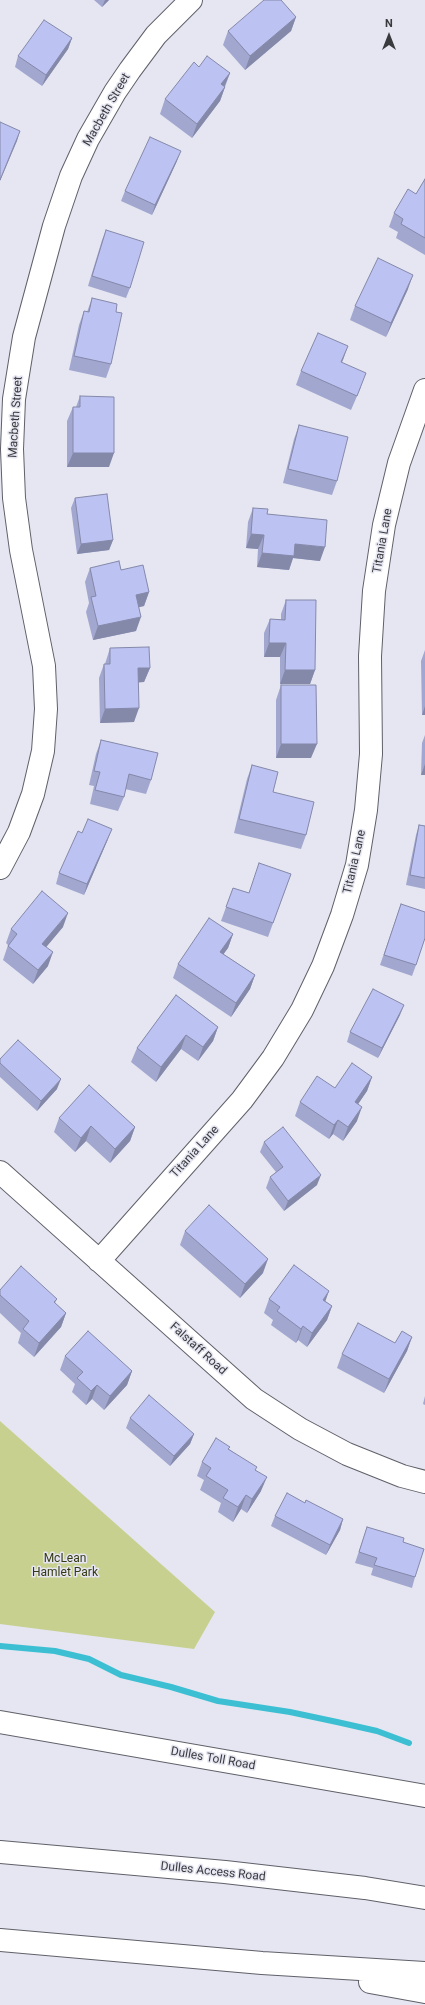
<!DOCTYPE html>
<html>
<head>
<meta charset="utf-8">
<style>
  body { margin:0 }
  #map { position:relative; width:425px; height:2005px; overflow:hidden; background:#e5e6f1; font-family:Roboto,sans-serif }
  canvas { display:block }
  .north { position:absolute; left:369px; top:16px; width:40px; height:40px; -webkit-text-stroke:3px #e5e6f1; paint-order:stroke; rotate:0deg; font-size:11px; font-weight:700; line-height:16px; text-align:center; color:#393a3e }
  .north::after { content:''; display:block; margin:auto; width:14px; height:18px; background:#393a3e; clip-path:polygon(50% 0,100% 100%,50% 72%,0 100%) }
</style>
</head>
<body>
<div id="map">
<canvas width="425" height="2005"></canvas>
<div class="north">N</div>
</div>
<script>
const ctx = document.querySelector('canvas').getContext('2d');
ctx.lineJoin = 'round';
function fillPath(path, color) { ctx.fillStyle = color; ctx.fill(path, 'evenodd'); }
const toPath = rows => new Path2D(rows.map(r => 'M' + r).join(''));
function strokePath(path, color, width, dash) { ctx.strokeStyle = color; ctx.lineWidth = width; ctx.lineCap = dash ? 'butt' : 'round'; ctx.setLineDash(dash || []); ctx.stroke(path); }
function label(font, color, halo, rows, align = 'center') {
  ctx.font = font + ' Roboto,sans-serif'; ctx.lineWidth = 3; ctx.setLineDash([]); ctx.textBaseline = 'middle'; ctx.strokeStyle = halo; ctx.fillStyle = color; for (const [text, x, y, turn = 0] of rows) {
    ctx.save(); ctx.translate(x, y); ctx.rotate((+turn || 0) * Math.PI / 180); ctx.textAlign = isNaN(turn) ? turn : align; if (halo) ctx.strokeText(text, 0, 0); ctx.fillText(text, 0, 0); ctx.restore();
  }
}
fillPath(toPath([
  [0,1421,215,1612,194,1649,0,1624]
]), '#c7d08f');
strokePath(toPath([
  [0,1646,55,1651,89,1659,121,1675,171,1687,218,1701,290,1712,337,1722,377,1731,409,1743]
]), '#3cbfd2', 6);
const minor = toPath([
  [0,868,19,832,33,794,43,751,46,709,44,666,21,550,14,498,12,449,14,399,24,337,54,226,71,176,88,139,115,92,130,70,156,35,191,0],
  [0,1172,254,1399,300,1429,347,1454,402,1476,425,1482],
  [99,1261,242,1100,273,1058,302,1010,323,966,342,915,357,865,366,810,371,754,370,656,374,591,384,525,399,463,425,390]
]);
const highway = toPath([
  [0,1722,425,1796],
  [0,1852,225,1872,365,1888,425,1898],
  [0,1940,262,1963,425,1973],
  [370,1982,425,1992]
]);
strokePath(minor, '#5f6069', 24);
strokePath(highway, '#5f6069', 24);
strokePath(minor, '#fff', 22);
strokePath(highway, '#fff', 22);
fillPath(toPath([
  [94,0,109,0,102,7],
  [296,17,291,31,245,70,223,45,228,31],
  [72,38,68,49,42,86,15,67,18,56],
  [199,67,230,73,220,101,192,138,160,114,165,99],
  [177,161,152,215,121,201,125,191],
  [425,179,425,255,396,238,398,232,389,227,394,213,416,194],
  [106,230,130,288,126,298,88,286,102,240],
  [408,289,386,337,350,320,355,306],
  [92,298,111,364,106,378,69,370,79,325,84,311,87,312],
  [301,371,361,387,351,410,296,385],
  [80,396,109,467,67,467,67,421,73,407,76,407],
  [299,425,337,481,332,495,283,483,294,439],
  [75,498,113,540,109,550,77,554,71,508],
  [253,508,267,514,320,561,293,558,289,570,257,567,258,549,246,548,248,522],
  [90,568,121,570,149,592,144,606,139,607,136,631,93,640,86,612,89,603,85,582],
  [286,600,315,670,310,684,280,684,280,657,264,657,264,633,270,619,281,620,281,614],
  [110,648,150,668,144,682,138,682,134,722,100,723,99,678,104,664,105,664],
  [425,650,425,715,422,715,421,661],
  [281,685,311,758,276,758,276,700],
  [425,735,425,775,421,775,422,743],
  [101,740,151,780,146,794,125,789,124,797,118,811,90,804,94,786,89,785,96,754],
  [252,765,273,792,306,835,301,849,234,833,247,779],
  [419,825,425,826,425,889,406,885,416,835],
  [108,839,84,895,56,884,59,873],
  [291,874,268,937,221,921,233,888,249,893],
  [401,904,416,965,412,976,380,965],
  [63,927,46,947,48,966,33,984,3,960,8,945,6,943,11,929],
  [233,934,228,948,223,954,255,975,250,989,231,1017,173,978,178,964],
  [176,995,218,1027,213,1041,198,1061,181,1049,156,1082,131,1062,137,1048],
  [400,1015,378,1058,347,1042,350,1032],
  [0,1059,57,1089,37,1111,0,1077],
  [372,1077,367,1091,358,1104,357,1121,343,1141,333,1134,329,1139,295,1116,300,1102,335,1088],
  [59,1118,135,1127,130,1141,110,1163,86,1141,75,1152,54,1132],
  [264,1142,317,1185,284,1211,266,1188,270,1177,276,1172,260,1152],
  [185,1231,263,1273,240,1298,180,1245],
  [0,1290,57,1299,55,1303,66,1313,61,1327,34,1357,18,1343,21,1333,0,1313],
  [269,1299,325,1301,332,1306,327,1320,307,1347,298,1340,296,1343,271,1325,273,1320,264,1313],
  [412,1337,407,1351,384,1393,337,1368,342,1354,395,1343],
  [65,1356,132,1371,127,1385,104,1410,92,1399,86,1405,72,1392,75,1384,60,1370],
  [425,1396,425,1405,423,1404],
  [130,1418,194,1434,190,1444,170,1466,126,1428],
  [229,1449,256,1470,261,1491,247,1513,241,1509,233,1522,218,1512,221,1503,200,1490,204,1480,197,1476,202,1462],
  [305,1503,343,1519,340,1530,326,1555,271,1526,275,1516],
  [367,1527,403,1542,415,1577,412,1588,371,1575,373,1568,355,1563]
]), '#a2a7d0');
fillPath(toPath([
  [105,0,109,0,102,7],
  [296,17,291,31,245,70,250,56],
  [72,38,68,49,42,86,46,75],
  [230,73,224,87,221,84],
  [225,87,220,101,192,138,197,124],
  [20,131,17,141,0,181,0,180],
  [181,151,177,161,152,215,155,205],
  [413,275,408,289,386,337,391,323],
  [348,346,343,360,335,376,341,362],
  [73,453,114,453,109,467,67,467],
  [251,534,264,535,258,549,246,548],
  [113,540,109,550,77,554,81,544],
  [295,544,325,547,320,561,293,558,289,570,257,567,262,553],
  [149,592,144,606,131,609,136,595],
  [141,617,136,631,93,640,98,626],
  [269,643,286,643,280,657,264,657],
  [138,668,150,668,144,682,133,683],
  [285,670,315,670,310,684,280,684],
  [425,706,425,715,422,715],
  [139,708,134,722,100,723,105,709],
  [281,744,317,744,311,758,276,758],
  [425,764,425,775,421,775],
  [112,829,108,839,84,895,87,884],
  [68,913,63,927,37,958,42,944],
  [233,934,228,948,215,966,220,952],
  [53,952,48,966,33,984,38,970],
  [255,975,250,989,231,1017,236,1003],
  [404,1005,400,1015,378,1058,382,1048],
  [218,1027,213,1041,198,1061,203,1047],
  [186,1035,181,1049,156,1082,161,1067],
  [372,1077,367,1091,350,1116,355,1102],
  [61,1079,57,1089,37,1111,41,1101],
  [362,1107,357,1121,343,1141,348,1127],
  [338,1120,333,1134,329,1139,334,1125],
  [91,1126,86,1141,75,1152,81,1138],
  [135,1127,130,1141,110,1163,115,1149],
  [321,1175,317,1185,284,1211,288,1201],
  [268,1259,263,1273,240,1298,245,1284],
  [329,1291,324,1305,323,1300],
  [332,1306,327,1320,307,1347,312,1333],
  [66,1313,61,1327,34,1357,39,1343],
  [303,1326,298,1340,296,1343,301,1329],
  [412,1337,407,1351,384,1393,389,1379],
  [132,1371,127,1385,104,1410,110,1396],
  [97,1385,92,1399,86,1405,91,1391],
  [194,1434,190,1444,170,1466,174,1456],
  [267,1477,261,1491,247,1513,252,1499],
  [246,1495,241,1509,233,1522,238,1507],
  [343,1519,340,1530,326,1555,330,1545]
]), '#8488a9');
const building = toPath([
  [264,0,281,0,296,17,250,56,228,31,264,0],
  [44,20,72,38,46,75,18,56,44,20],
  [207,56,230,73,221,84,225,87,197,124,165,99,194,62,199,67,207,56],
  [0,122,20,131,0,180,0,122],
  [150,137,181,151,155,205,125,191,150,137],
  [425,179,425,238,401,224,403,219,394,213,408,189,416,194,425,179],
  [106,230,144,242,130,288,92,276,106,230],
  [378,258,413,275,391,323,355,306,378,258],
  [92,298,117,304,116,312,122,313,111,364,74,356,84,311,89,312,92,298],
  [318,333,348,346,341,362,366,373,357,396,301,371,318,333],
  [80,396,114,397,114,453,73,453,73,407,80,407,80,396],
  [299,425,348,437,337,481,288,469,299,425],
  [107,494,113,540,81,544,75,498,107,494],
  [253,508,268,509,267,514,327,520,325,547,295,544,294,556,262,553,264,535,251,534,253,508],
  [119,561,121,570,143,565,149,592,136,595,141,617,98,626,91,597,96,596,90,568,119,561],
  [286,600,316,600,315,670,285,670,286,643,269,643,270,619,285,620,286,600],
  [149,647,150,668,138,668,139,708,105,709,104,664,110,664,110,648,149,647],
  [281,685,316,685,317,744,281,744,281,685],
  [101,740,158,753,151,780,129,774,124,797,95,790,100,772,94,771,101,740],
  [252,765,278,772,273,792,314,802,306,835,239,819,252,765],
  [88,819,112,829,87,884,59,873,78,831,82,833,88,819],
  [419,825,425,826,425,878,410,875,419,825],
  [259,863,291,874,273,923,226,907,233,888,249,893,259,863],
  [42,891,68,913,42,944,53,952,38,970,8,946,17,934,11,929,42,891],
  [401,904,425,912,425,938,416,965,384,955,401,904],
  [209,918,233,934,220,952,255,975,236,1003,178,964,209,918],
  [373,989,404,1005,382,1048,350,1032,373,989],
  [176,995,218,1027,203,1047,186,1035,161,1067,137,1048,176,995],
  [18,1040,61,1079,41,1101,0,1063,0,1059,18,1040],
  [352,1063,372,1077,355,1102,362,1107,348,1127,338,1120,334,1125,300,1102,317,1076,335,1088,352,1063],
  [89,1085,135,1127,115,1149,91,1126,81,1138,59,1118,89,1085],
  [283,1127,321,1175,288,1201,270,1177,283,1167,264,1142,283,1127],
  [209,1205,268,1259,245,1284,185,1231,209,1205],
  [294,1265,329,1291,323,1300,332,1306,312,1333,303,1326,301,1329,277,1311,280,1307,269,1299,294,1265],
  [21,1266,57,1299,54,1302,66,1313,39,1343,23,1329,29,1321,0,1295,0,1290,21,1266],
  [358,1323,395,1343,402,1331,412,1337,389,1379,342,1354,358,1323],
  [88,1331,132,1371,110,1396,97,1385,91,1391,77,1378,83,1372,65,1356,88,1331],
  [149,1395,194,1434,174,1456,130,1418,149,1395],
  [216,1438,230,1447,228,1449,257,1467,255,1470,267,1477,252,1499,246,1495,238,1507,223,1498,228,1490,206,1476,211,1468,202,1462,216,1438],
  [287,1493,305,1503,306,1500,343,1519,330,1545,275,1516,287,1493],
  [367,1527,404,1538,403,1542,424,1549,415,1577,374,1565,377,1558,359,1552,367,1527]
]);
fillPath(building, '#bcc2f2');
strokePath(building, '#8488a9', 1);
label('12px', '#393a3e', '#e5e6f1', [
  ["Macbeth Street",107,110,-60],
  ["Macbeth Street",16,417,-86],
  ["Titania Lane",383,541,-80],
  ["Titania Lane",355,862,-77],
  ["Titania Lane",195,1152,-48],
  ["Falstaff Road",198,1349,42],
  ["Dulles Toll Road",213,1759,10],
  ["Dulles Access Road",213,1872,6]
]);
label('12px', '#353913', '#e5e6f1', [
  ["McLean",65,1559],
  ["Hamlet Park",65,1573]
]);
</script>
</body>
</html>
